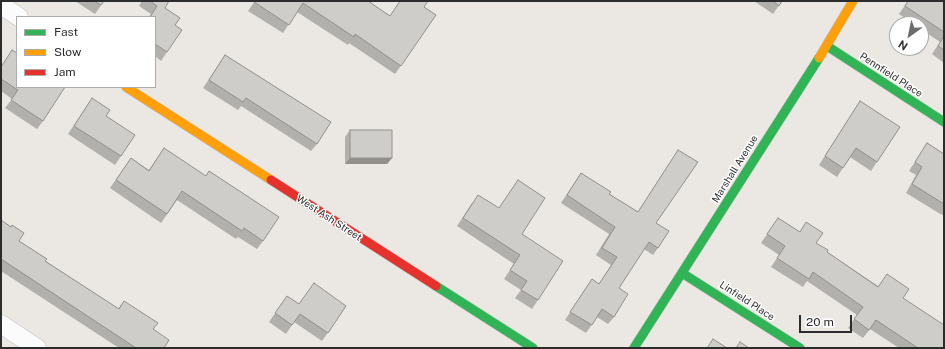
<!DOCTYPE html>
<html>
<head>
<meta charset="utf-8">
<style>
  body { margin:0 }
  #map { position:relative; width:945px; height:349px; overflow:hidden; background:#ebe7e2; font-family:"Public Sans",sans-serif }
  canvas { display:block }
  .frame { position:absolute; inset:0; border:2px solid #2c2c2c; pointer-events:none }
  .legend { position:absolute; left:16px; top:16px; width:140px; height:72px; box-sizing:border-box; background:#fff; border:1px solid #ababab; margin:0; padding:5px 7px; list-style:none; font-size:12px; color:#2c2c2c }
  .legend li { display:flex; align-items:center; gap:8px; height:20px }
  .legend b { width:20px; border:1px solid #ababab }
  .north { position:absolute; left:889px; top:16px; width:40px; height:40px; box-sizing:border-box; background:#fff; border:1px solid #ababab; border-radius:50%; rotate:213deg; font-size:11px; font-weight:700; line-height:16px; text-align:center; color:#2c2c2c }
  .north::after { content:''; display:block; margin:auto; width:14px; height:18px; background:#6f6d6c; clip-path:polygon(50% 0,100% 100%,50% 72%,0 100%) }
  .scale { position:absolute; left:799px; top:315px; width:53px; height:18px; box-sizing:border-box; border:2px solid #2c2c2c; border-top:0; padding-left:5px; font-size:12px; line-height:14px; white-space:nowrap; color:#2c2c2c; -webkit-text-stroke:3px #fff; paint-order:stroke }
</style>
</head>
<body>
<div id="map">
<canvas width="945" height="349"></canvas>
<div class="frame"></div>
<ul class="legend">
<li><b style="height:5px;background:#30b455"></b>Fast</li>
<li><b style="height:5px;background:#ff9f0a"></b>Slow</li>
<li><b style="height:5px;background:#e5322d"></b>Jam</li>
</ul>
<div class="north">N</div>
<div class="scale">20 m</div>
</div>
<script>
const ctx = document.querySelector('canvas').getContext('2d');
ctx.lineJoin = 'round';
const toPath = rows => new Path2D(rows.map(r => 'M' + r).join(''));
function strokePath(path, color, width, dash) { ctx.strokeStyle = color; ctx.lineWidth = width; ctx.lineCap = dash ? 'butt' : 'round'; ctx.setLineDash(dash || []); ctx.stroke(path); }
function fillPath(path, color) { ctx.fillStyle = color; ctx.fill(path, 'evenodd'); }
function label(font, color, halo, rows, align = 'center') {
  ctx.font = font + ' "Public Sans",sans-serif'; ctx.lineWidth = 3; ctx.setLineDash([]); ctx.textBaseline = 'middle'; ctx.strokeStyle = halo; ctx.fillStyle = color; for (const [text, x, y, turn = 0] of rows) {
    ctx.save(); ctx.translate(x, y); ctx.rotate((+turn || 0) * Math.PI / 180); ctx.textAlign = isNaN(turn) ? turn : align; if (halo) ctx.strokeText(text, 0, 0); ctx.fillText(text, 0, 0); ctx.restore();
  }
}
const street = toPath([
  [1,5,19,17],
  [1,324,37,348]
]);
const fast = toPath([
  [827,46,944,122],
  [682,273,800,348],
  [436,286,533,348],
  [634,348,819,58]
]);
const slow = toPath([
  [819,58,853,1],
  [126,87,271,180]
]);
const jam = toPath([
  [271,180,436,286]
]);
strokePath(street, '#c4c3c3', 19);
strokePath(fast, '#c4c3c3', 10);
strokePath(slow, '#c4c3c3', 10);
strokePath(jam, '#c4c3c3', 10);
strokePath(street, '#fcfbfb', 18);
strokePath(fast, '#30b455', 9);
strokePath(slow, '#ff9f0a', 9);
strokePath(jam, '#e5322d', 9);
fillPath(toPath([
  [75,1,104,1,95,14],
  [142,1,169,1,165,8,175,25,167,52,161,61,155,56,155,17,149,17,151,14,139,6],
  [255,1,368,1,390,16,424,7,436,15,395,74,349,43,348,45,297,12,283,33,248,11],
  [754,1,782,1,773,14],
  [908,1,944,1,944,63,932,54,940,42,921,29,921,24,914,24,899,14],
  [225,55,317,144,311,151,241,106,238,110,203,88],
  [1,67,43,121,37,129,5,108,12,99,1,91],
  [92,98,106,116,121,156,115,165,68,134],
  [860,101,877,162,871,171,850,157,837,177,819,165],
  [350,130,392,158,387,164,345,164,345,137],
  [927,143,944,154,944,213,942,215,906,193,916,175,909,171],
  [164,148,263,241,257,249,238,237,236,239,177,200,161,223,110,188,131,158,149,170],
  [678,150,656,223,658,248,653,255,644,249,619,288,614,317,608,324,597,317,586,333,565,320,592,279,599,284,611,265,596,255,609,234,561,203,581,173,609,194,638,212],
  [518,180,522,234,538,300,532,309,515,298,521,290,504,279,514,264,457,226,472,203,499,208],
  [778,218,800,232,806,222,816,243,827,252,878,286,903,298,944,348,899,348,870,329,863,338,848,328,857,315,807,281,803,287,771,267,779,255,761,243],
  [1,220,19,241,45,261,118,309,124,301,153,329,164,348,119,348,1,271],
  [287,296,299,304,346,306,322,341,294,322,286,334,269,322]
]), '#b2b0ad');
fillPath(toPath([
  [350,158,392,158,387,164,345,164]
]), '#91908d');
const building = toPath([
  [94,1,104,1,101,5,94,1],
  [150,1,169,1,165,8,180,18,175,25,182,30,167,52,155,44,155,17,150,17,157,6,150,1],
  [255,1,368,1,390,16,400,1,428,1,424,7,436,15,401,66,355,34,354,37,303,3,289,25,254,2,255,1],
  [773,1,782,1,779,6,773,1],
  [908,1,944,1,944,32,905,6,908,1],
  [944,36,944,50,938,46,944,36],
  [12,50,17,53,17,87,65,87,43,121,11,100,18,90,1,79,1,67,12,50],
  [225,55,331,122,317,144,246,98,243,102,209,80,225,55],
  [92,98,110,110,106,116,135,135,121,156,74,126,92,98],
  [860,101,900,127,877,162,856,148,843,168,825,156,860,101],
  [350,130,392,130,392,158,350,158,350,130],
  [927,143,944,154,944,204,912,184,922,167,915,162,927,143],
  [164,148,206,176,209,171,279,217,263,241,244,228,242,231,182,191,167,214,116,180,131,158,149,171,164,148],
  [678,150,698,162,656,223,669,231,658,248,649,242,619,288,628,294,614,317,602,309,592,325,570,312,592,279,599,284,617,257,602,248,615,227,567,195,581,173,611,192,609,194,638,212,678,150],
  [518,180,545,198,522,234,563,261,538,300,521,290,527,281,510,270,520,255,463,218,478,195,499,208,518,180],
  [778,218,800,232,806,222,823,233,816,243,828,250,827,252,878,287,887,274,909,289,903,298,944,325,944,348,918,348,876,320,869,330,854,319,863,307,813,272,809,279,777,258,785,246,767,234,778,218],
  [1,220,11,227,12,225,24,233,19,241,47,259,45,261,119,309,124,301,158,323,153,329,169,340,164,348,136,348,1,259,1,220],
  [314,283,346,306,328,333,300,314,292,325,275,313,287,296,299,304,314,283],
  [713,339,727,348,707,348,713,339],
  [740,342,749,348,736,348,740,342]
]);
fillPath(building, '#cfcdc9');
strokePath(building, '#91908d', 1);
label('10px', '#2c2c2c', '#fff', [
  ["Pennfield Place",891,75,33],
  ["Marshall Avenue",735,169,-58],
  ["West Ash Street",329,218,33],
  ["Linfield Place",747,301,33]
]);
</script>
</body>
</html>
